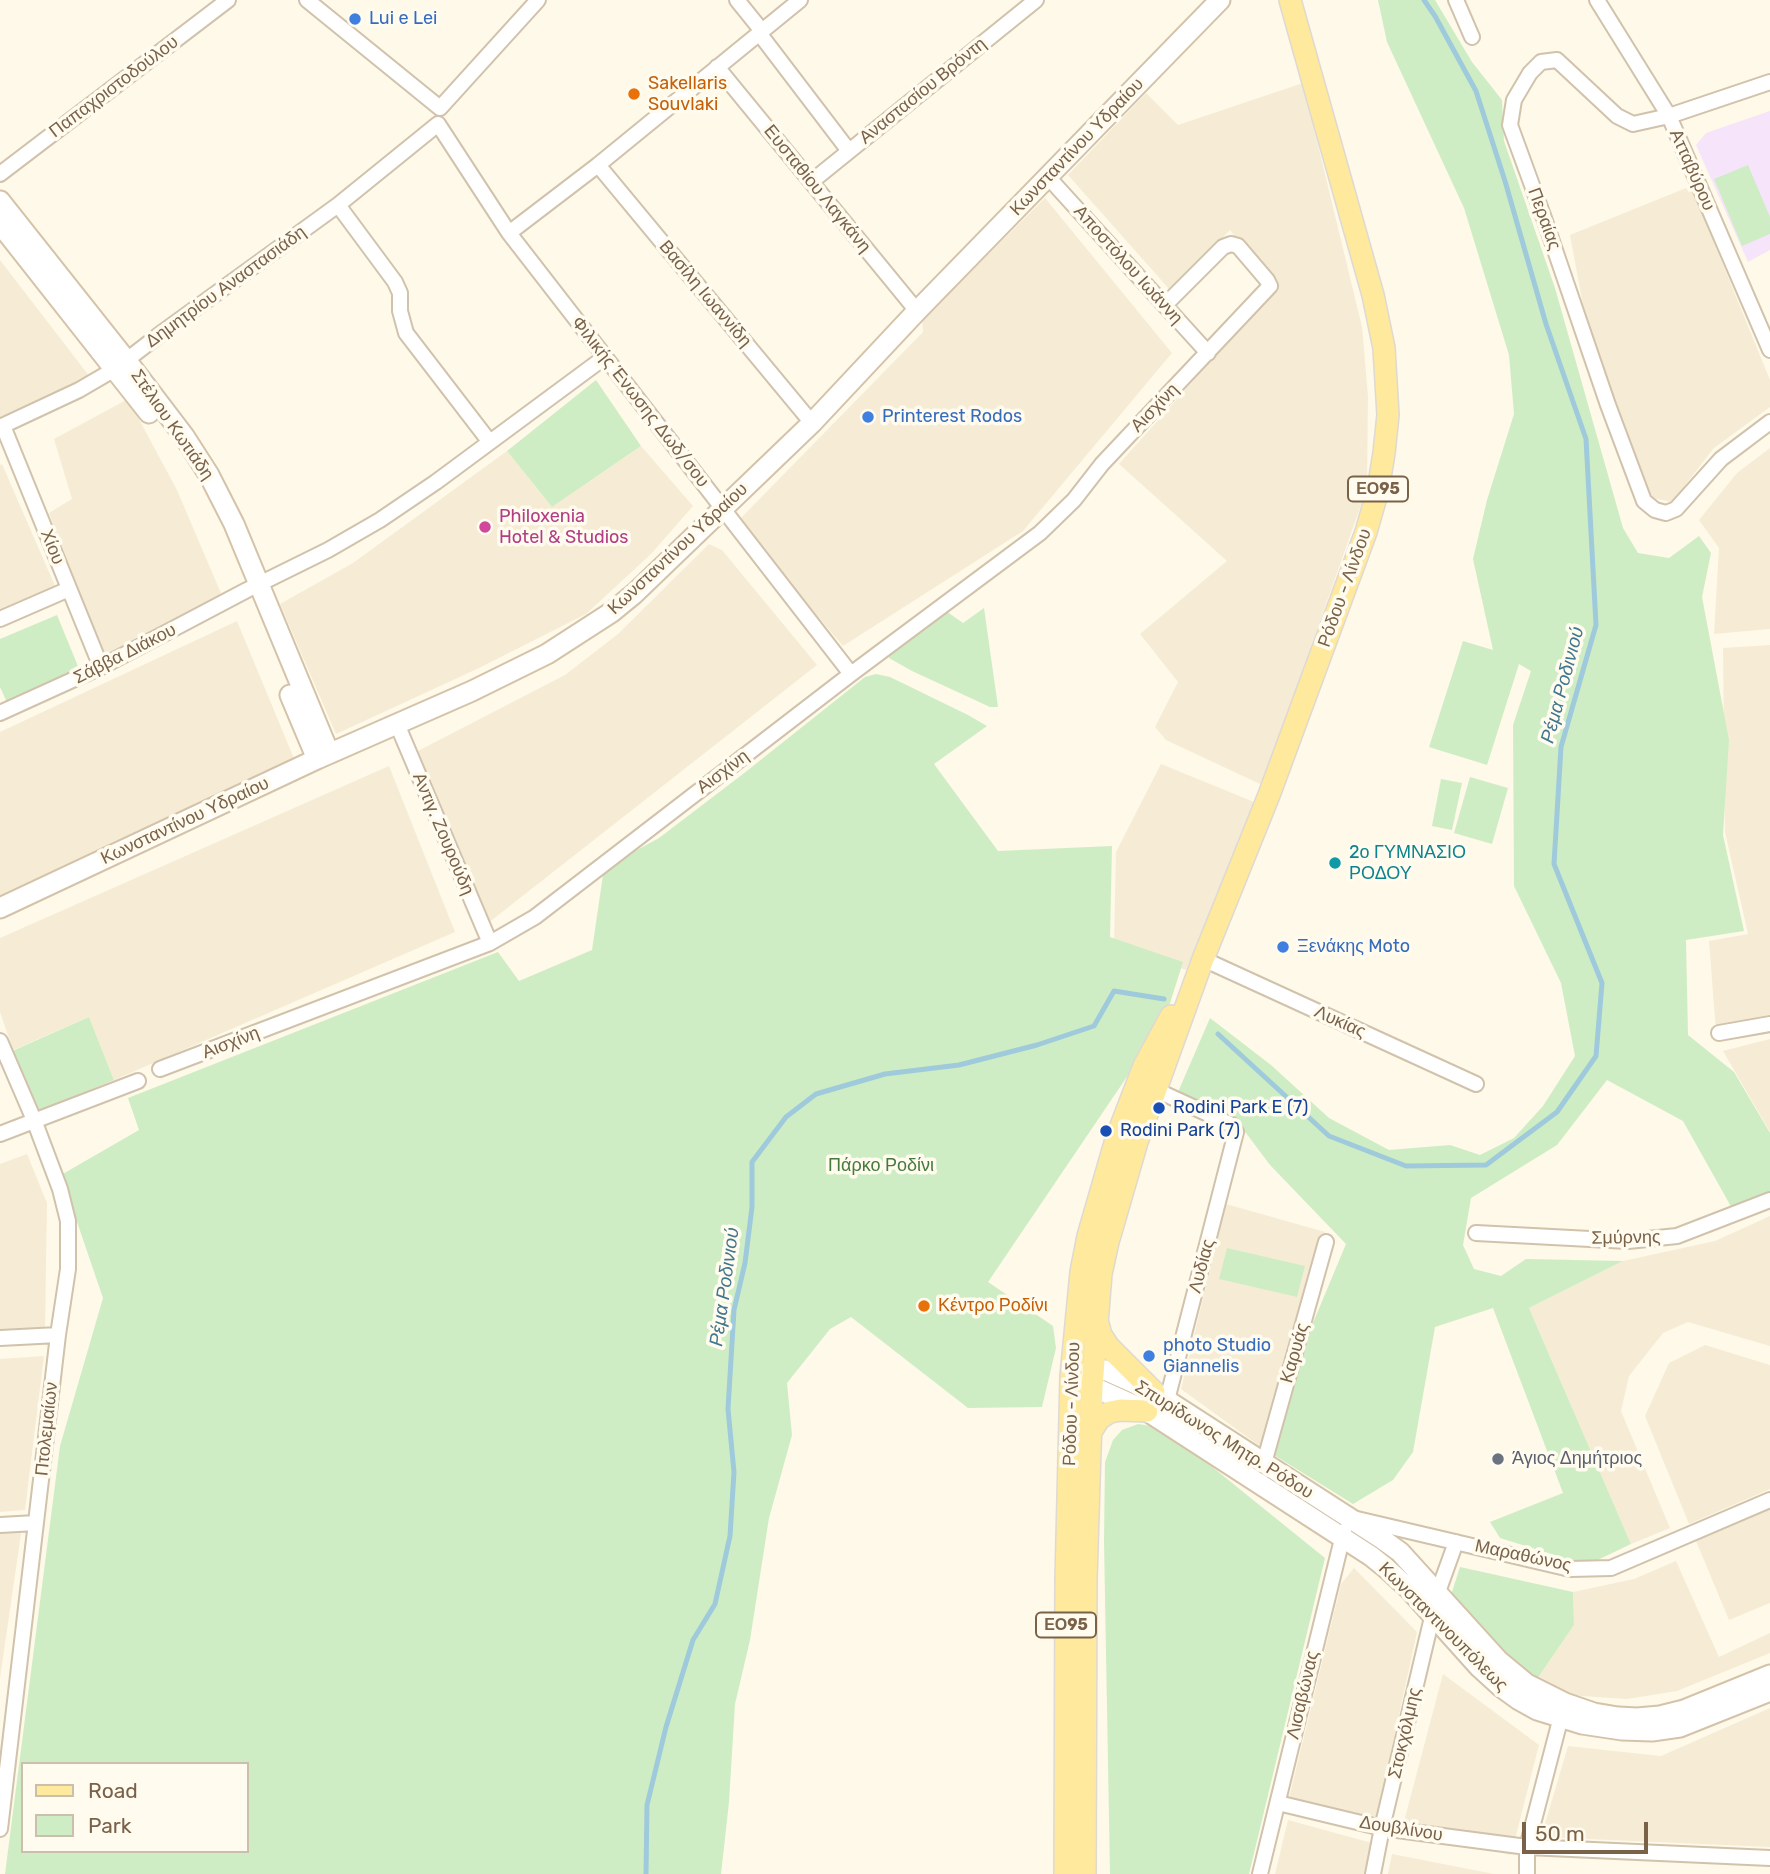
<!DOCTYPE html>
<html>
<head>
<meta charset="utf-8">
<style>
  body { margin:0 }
  #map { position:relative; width:1770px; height:1874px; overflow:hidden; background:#fef9e8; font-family:Rubik,sans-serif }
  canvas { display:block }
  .legend { position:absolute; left:21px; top:1762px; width:228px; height:91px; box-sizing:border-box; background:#fffbef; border:2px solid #cabead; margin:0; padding:9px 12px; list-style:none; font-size:21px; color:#7a6249 }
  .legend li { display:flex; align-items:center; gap:14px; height:35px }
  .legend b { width:35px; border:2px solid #cabead }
  .scale { position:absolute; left:1522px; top:1822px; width:126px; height:32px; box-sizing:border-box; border:4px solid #7a6249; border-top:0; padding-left:9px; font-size:21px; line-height:24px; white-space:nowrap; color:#7a6249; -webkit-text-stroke:5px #fffbef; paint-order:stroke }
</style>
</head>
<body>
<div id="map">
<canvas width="1770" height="1874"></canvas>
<ul class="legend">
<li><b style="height:9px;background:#ffe99d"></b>Road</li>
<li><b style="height:19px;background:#cfedc4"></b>Park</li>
</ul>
<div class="scale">50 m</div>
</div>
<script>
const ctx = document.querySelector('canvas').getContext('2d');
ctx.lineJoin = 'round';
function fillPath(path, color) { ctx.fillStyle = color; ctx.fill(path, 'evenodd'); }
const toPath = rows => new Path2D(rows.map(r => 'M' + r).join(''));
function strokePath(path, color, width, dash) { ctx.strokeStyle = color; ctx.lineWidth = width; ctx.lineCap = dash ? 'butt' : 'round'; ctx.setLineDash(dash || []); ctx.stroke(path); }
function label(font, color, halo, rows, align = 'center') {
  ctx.font = font + ' Rubik,sans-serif'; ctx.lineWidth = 7; ctx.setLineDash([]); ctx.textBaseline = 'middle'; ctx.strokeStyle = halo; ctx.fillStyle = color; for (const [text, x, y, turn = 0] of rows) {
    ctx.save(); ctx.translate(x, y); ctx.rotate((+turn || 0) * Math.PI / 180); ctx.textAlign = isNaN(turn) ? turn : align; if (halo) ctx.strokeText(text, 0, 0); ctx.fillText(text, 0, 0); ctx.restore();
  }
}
fillPath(toPath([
  [1303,83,1362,327,1368,396,1367,488,1262,785,1166,740,1155,727,1178,682,1140,634,1227,561,1119,464,1276,288,1230,230,1170,290,1068,175,1146,93,1178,125],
  [1691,186,1770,380,1770,407,1714,448,1672,502,1648,497,1588,332,1570,235],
  [1045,198,1172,353,1023,531,843,646,737,522,923,332,922,320],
  [0,260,93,381,0,422],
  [128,399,177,490,223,598,103,656,49,513,72,499,54,439],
  [641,446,693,506,651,554,586,614,477,669,336,734,280,604,353,563,507,451,552,507],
  [1770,448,1770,629,1714,634,1719,548,1699,520,1737,473],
  [2,464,55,586,0,611,0,465],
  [709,544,722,550,817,665,483,927,416,752,565,675,618,634],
  [237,621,295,761,0,898,0,732],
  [1770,645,1770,1021,1716,1032,1709,941,1748,934,1725,832,1723,648],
  [1161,764,1254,802,1186,970,1114,943,1116,852],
  [389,766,455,932,114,1080,89,1017,13,1050,0,1012,0,938],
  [1770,1039,1770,1132,1723,1051],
  [27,1154,47,1203,45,1331,0,1335,0,1164],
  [1226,1204,1325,1232,1261,1447,1181,1389],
  [1770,1216,1770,1346,1688,1322,1663,1333,1629,1376,1621,1411,1670,1528,1631,1544,1529,1308,1623,1261,1715,1241],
  [1705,1345,1770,1365,1770,1489,1689,1524,1645,1416,1669,1363],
  [44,1356,25,1510,0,1512,0,1359],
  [1770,1508,1770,1603,1729,1620,1696,1541],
  [22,1527,0,1678,0,1529],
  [1676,1561,1719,1657,1770,1633,1770,1653,1677,1691,1627,1699,1567,1695,1535,1682,1574,1625,1573,1592,1634,1579],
  [1354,1568,1417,1632,1375,1825,1289,1798,1341,1584],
  [1443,1674,1539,1745,1511,1855,1402,1829],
  [1770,1708,1770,1847,1541,1837,1568,1746,1661,1756],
  [1288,1820,1372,1843,1366,1874,1275,1874],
  [1392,1854,1494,1874,1388,1874]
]), '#f6ecd5');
fillPath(toPath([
  [1770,111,1770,250,1748,262,1696,145,1706,133]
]), '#f6e4fb');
fillPath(toPath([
  [1378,0,1435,0,1472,62,1502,100,1504,141,1555,288,1623,528,1638,553,1669,558,1699,536,1711,553,1702,597,1729,740,1723,835,1744,931,1686,940,1688,1035,1734,1072,1770,1133,1770,1203,1738,1219,1683,1121,1607,1080,1557,1145,1471,1198,1463,1245,1474,1269,1501,1276,1526,1259,1623,1261,1529,1308,1631,1544,1587,1565,1500,1538,1490,1522,1563,1493,1493,1308,1435,1327,1413,1452,1393,1480,1353,1504,1261,1447,1346,1244,1270,1165,1246,1133,1175,1099,1210,1018,1271,1065,1329,1118,1389,1150,1450,1145,1480,1155,1514,1138,1543,1106,1575,1056,1561,983,1514,886,1513,725,1531,671,1519,664,1487,765,1429,747,1463,641,1493,650,1473,559,1487,500,1514,414,1509,355,1464,208,1387,42],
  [1748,165,1770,217,1770,234,1742,246,1714,179],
  [596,380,641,446,552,507,507,451],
  [984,608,998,707,990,707,912,671,889,658,888,651,946,611,963,623],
  [57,615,82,676,9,707,0,687,0,639],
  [876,674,890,677,968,715,987,726,934,764,998,851,1112,846,1110,937,1183,962,1164,1022,988,1282,1053,1326,1056,1348,1042,1407,968,1408,851,1317,830,1329,787,1383,792,1435,769,1518,750,1640,735,1704,729,1802,721,1874,5,1874,60,1446,103,1298,61,1175,139,1130,128,1098,498,952,519,981,592,950,604,868,659,838,743,774,865,677],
  [23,1764,247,1764,247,1851,23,1851],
  [1470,777,1508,788,1492,844,1454,833],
  [1441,779,1462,783,1452,830,1432,826],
  [89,1017,114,1080,34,1113,10,1052],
  [1227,1248,1305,1266,1297,1297,1219,1279],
  [1138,1424,1164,1428,1325,1558,1249,1874,1110,1874,1104,1541,1105,1462,1113,1440,1122,1430],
  [1460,1567,1573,1592,1574,1625,1535,1682,1473,1630,1450,1598]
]), '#cfedc4');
strokePath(toPath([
  [1218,1034,1329,1136,1406,1166,1486,1165,1557,1112,1596,1056,1602,983,1554,864,1561,747,1596,625,1586,439,1546,324,1505,181,1476,91,1435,16,1424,0],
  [646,1874,647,1805,666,1727,693,1640,715,1604,730,1536,734,1472,728,1409,734,1310,745,1263,752,1207,752,1162,786,1117,816,1094,885,1074,959,1065,1037,1045,1094,1026,1114,991,1164,999]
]), '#9fcadc', 5);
const street = toPath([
  [307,0,440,108],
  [737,0,762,31],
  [1456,0,1472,37],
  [1597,0,1669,116,1770,350],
  [759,33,849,151],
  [717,67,917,311],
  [1770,82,1669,116,1633,124,1617,116,1557,60,1541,62,1530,73,1514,100,1510,125,1544,218,1608,405,1644,501,1655,510,1666,513,1676,509,1721,459,1770,422],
  [440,108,538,0],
  [438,124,509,233,851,674],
  [598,165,812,423],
  [0,174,228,0],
  [1048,177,1208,353],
  [811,182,1036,0],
  [338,205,395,282,400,293,400,311,406,333,489,441],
  [509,233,598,165,800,0],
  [3,426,101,667],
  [0,427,79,390,115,369,163,332,338,205,438,124],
  [0,619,69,589],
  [0,713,101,667,247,590,328,550,380,520,436,482,605,357],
  [397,724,490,943],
  [1203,959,1476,1084],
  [1719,1033,1770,1024],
  [0,1041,34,1120,60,1189,68,1221,68,1269,58,1335,0,1829],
  [160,1069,490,943,535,917,851,674,1040,533,1074,500,1102,464,1270,286,1267,280,1238,246,1231,244,1223,247,1165,305],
  [1156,1090,1232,1125,1236,1132,1167,1400],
  [0,1134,138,1081],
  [1476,1233,1628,1241,1677,1236,1770,1200],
  [0,1338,58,1335],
  [1264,1463,1326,1242],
  [1357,1519,1570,1569,1611,1568,1770,1500],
  [0,1525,36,1523],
  [1278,1803,1382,1828,1527,1847,1770,1858],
  [1260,1874,1344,1531],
  [1373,1874,1382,1828,1438,1592,1456,1542],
  [1527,1874,1527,1847,1563,1709]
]);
const secondary = toPath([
  [0,201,126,360,184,436,209,475,234,524,329,753],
  [0,224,149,413],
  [290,695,317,759],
  [0,908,317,759,472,691,547,654,612,612,634,594,812,423,917,311,1220,0],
  [1079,1374,1105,1370,1154,1392,1382,1539,1400,1552,1498,1660,1527,1684,1565,1703,1594,1713,1618,1717,1637,1718,1660,1716,1684,1710,1770,1675],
  [1078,1380,1147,1411,1371,1556,1386,1568,1409,1589,1479,1667,1501,1687,1519,1700,1537,1710,1582,1724,1622,1730,1652,1731,1680,1727,1770,1691]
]);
const primary = toPath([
  [1098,1324,1101,1335,1109,1347,1154,1392],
  [1092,1430,1099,1419,1110,1412,1121,1410,1147,1411],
  [1065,1874,1066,1579,1071,1376,1081,1272,1088,1236,1117,1136,1144,1066,1171,1016],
  [1085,1874,1086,1579,1092,1386,1101,1274,1108,1242,1137,1142,1203,959,1269,795,1366,532,1378,490,1384,453,1388,415,1384,348,1373,295,1290,0]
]);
strokePath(street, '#d1c2ac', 18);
strokePath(secondary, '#d4c3a9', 23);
strokePath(primary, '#dfd9d3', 24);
strokePath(street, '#fff', 14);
strokePath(secondary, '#fff', 19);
strokePath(primary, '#ffe99d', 21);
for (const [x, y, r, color] of [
  [355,19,7,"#3f7fe0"],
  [634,94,7,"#e8710a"],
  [868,417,7,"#3f7fe0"],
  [485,527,7,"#d1479c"],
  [1335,863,7,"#0f9aa8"],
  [1283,947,7,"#3f7fe0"],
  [1159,1108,7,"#1a4fb4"],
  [1106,1131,7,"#1a4fb4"],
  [924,1306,7,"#e8710a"],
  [1149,1356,7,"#3f7fe0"],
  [1498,1459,7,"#6b7280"]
]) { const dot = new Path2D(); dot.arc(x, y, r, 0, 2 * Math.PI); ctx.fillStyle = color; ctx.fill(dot); strokePath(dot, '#fffbef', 2.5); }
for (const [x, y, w] of [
  [1378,489,60],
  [1066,1625,60]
]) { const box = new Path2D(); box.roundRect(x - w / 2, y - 12.5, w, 25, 5); ctx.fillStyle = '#fffbef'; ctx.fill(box); strokePath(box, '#7a6249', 2); }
label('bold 16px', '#7a6249', null, [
  ["ΕΟ95",1378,489],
  ["ΕΟ95",1066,1625]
]);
label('18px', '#366cbe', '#fffbef', [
  ["Lui e Lei",369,19],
  ["Printerest Rodos",882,417],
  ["Ξενάκης Moto",1297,947],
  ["photo Studio",1163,1346],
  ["Giannelis",1163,1367]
], 'left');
label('18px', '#c56008', '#fffbef', [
  ["Sakellaris",648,84],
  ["Souvlaki",648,105],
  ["Κέντρο Ροδίνι",938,1306]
], 'left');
label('18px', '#7a6249', '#fffbef', [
  ["Παπαχριστοδούλου",114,87,-37],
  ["Αναστασίου Βρόντη",923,91,-39],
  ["Κωνσταντίνου Υδραίου",1077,147,-46],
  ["Ατταβύρου",1692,170,66],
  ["Ευσταθίου Λαγκάνη",817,189,51],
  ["Περαίας",1544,219,70],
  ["Αποστόλου Ιωάννη",1128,265,48],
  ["Δημητρίου Αναστασιάδη",226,287,-36],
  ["Βασίλη Ιωαννίδη",705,294,50],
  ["Φιλικής Ένωσης Δωδ/σου",640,402,52],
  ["Αισχίνη",1155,408,-46],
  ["Στέλιου Κωτιάδη",172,425,55],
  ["Χίου",52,547,68],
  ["Κωνσταντίνου Υδραίου",678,549,-43],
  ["Ρόδου - Λίνδου",1345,588,-70],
  ["Σάββα Διάκου",125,654,-27],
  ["Αισχίνη",723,772,-37],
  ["Κωνσταντίνου Υδραίου",185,821,-25],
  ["Αντιγ. Ζουρούδη",443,834,67],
  ["Λυκίας",1340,1022,24],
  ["Αισχίνη",231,1043,-21],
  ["Σμύρνης",1626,1238,-1],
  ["Λυδίας",1202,1266,-75],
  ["Καρυάς",1295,1353,-74],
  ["Ρόδου - Λίνδου",1072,1404,-88],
  ["Πτολεμαίων",47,1429,-84],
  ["Σπυρίδωνος Μητρ. Ρόδου",1224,1440,32],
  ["Μαραθώνος",1523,1556,12],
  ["Κωνσταντινουπόλεως",1443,1627,45],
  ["Λισαβώνας",1303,1695,-77],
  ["Στοκχόλμης",1405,1733,-77],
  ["Δουβλίνου",1401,1829,9]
]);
label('18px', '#b23c85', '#fffbef', [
  ["Philoxenia",499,517],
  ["Hotel & Studios",499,538]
], 'left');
label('18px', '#0d838f', '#fffbef', [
  ["2ο ΓΥΜΝΑΣΙΟ",1349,853],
  ["ΡΟΔΟΥ",1349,874]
], 'left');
label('18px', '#164399', '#fffbef', [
  ["Rodini Park E (7)",1173,1108],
  ["Rodini Park (7)",1120,1131]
], 'left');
label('18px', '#467b3d', '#fffbef', [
  ["Πάρκο Ροδίνι",881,1166]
]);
label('18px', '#5b616d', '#fffbef', [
  ["Άγιος Δημήτριος",1512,1459]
], 'left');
label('italic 19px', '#417690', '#fffbef', [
  ["Ρέμα Ροδινιού",1563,685,-75],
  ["Ρέμα Ροδινιού",725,1287,-82]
]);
</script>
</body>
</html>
